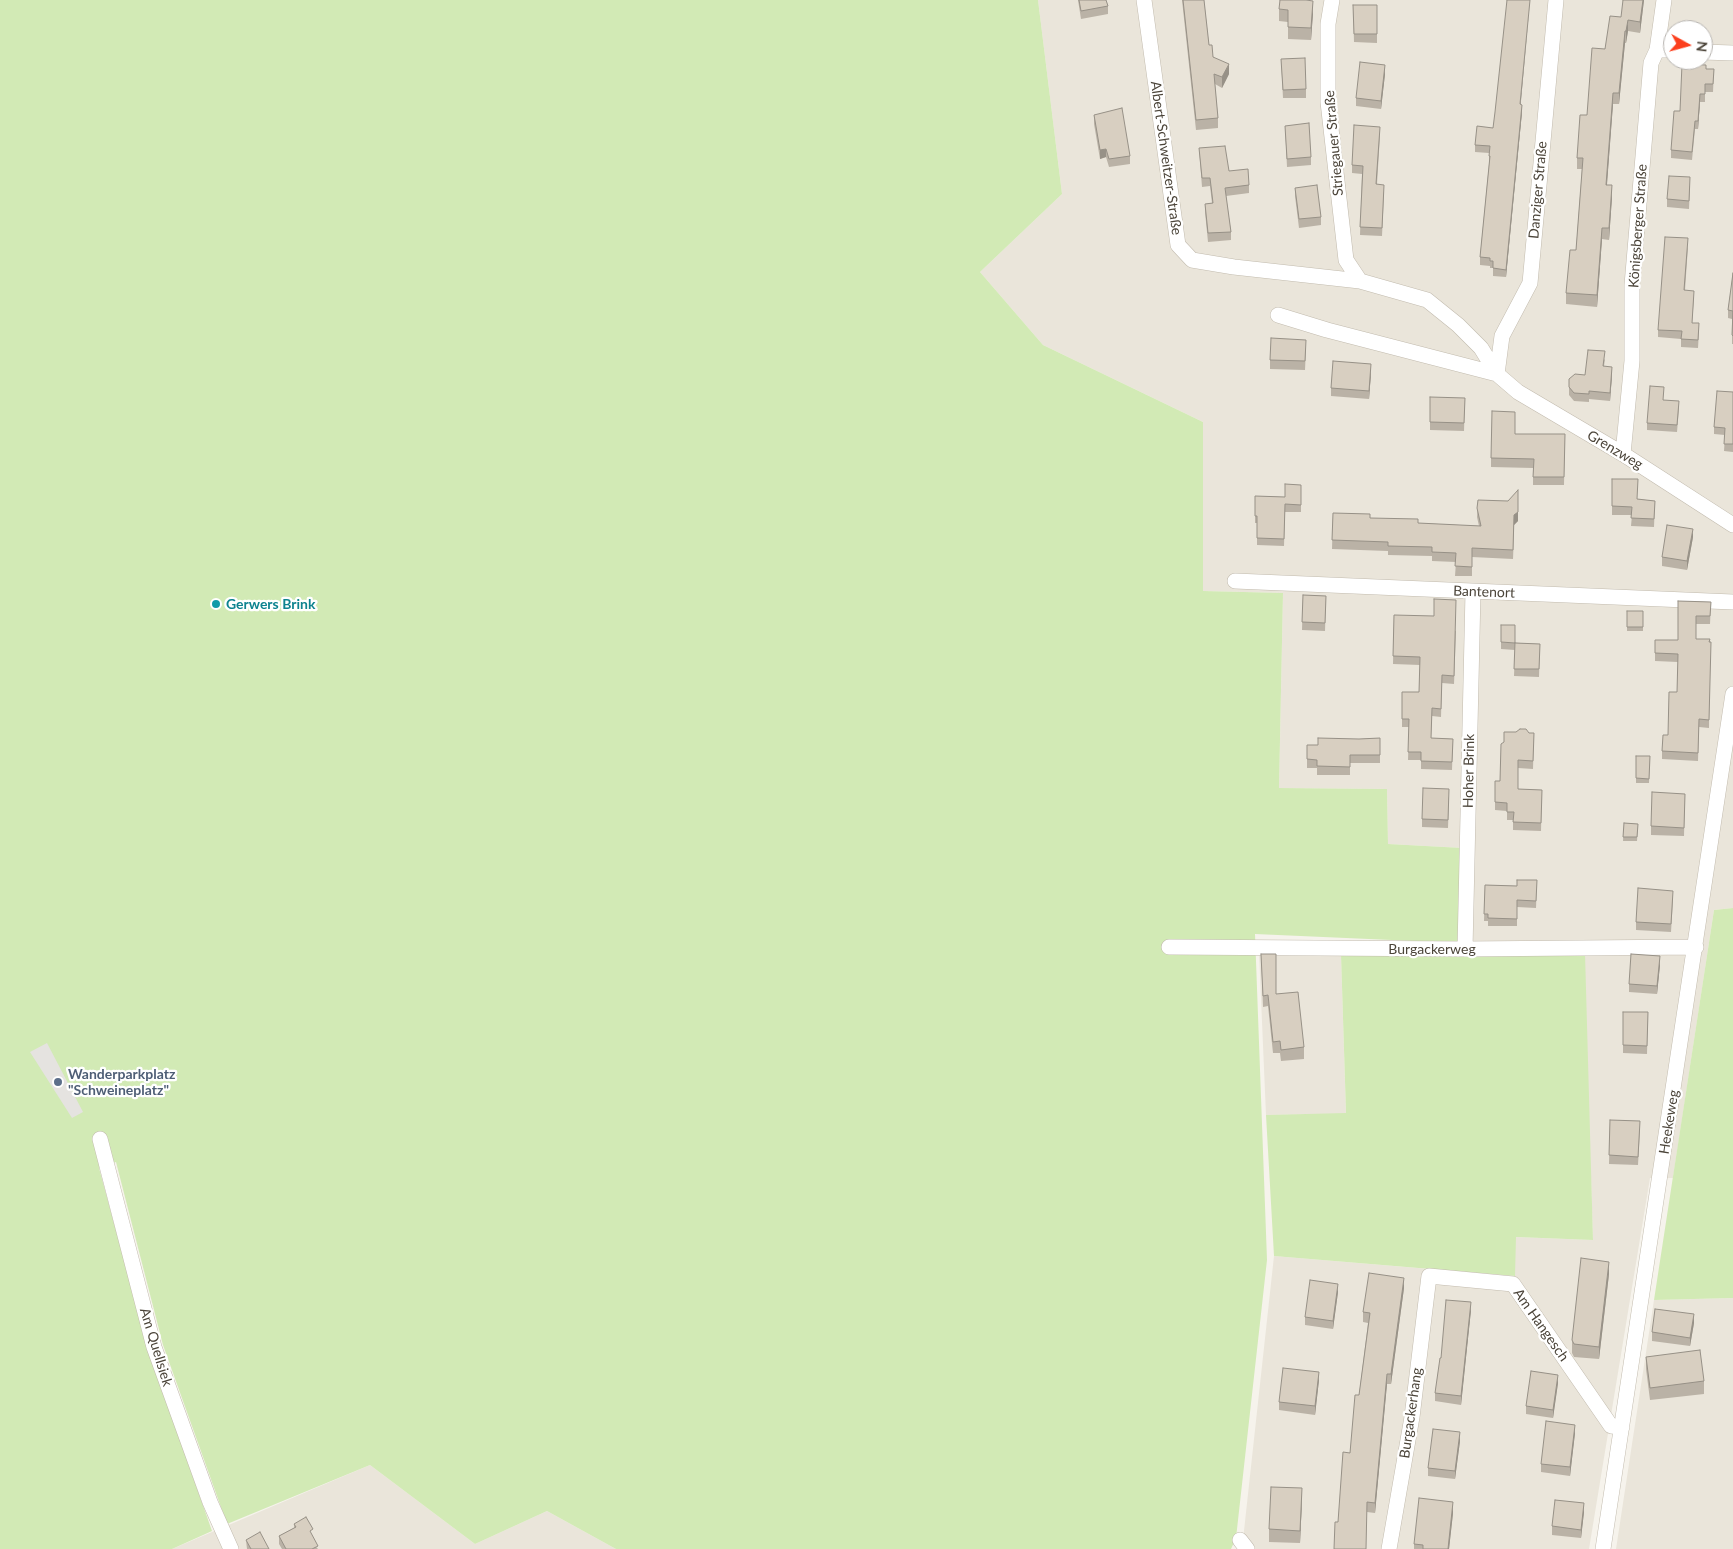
<!DOCTYPE html>
<html>
<head>
<meta charset="utf-8">
<style>
  body { margin:0 }
  #map { position:relative; width:1733px; height:1549px; overflow:hidden; background:#f6f3ec; font-family:Lato,sans-serif }
  canvas { display:block }
  .north { position:absolute; left:1663px; top:20px; width:50px; height:50px; box-sizing:border-box; background:#fff; border:1px solid #b7b4b0; border-radius:50%; rotate:97deg; font-size:14px; font-weight:700; line-height:20px; text-align:center; color:#4b4439 }
  .north::after { content:''; display:block; margin:auto; width:18px; height:22px; background:#fc3f1d; clip-path:polygon(50% 0,100% 100%,50% 72%,0 100%) }
</style>
</head>
<body>
<div id="map">
<canvas width="1733" height="1549"></canvas>
<div class="north">N</div>
</div>
<script>
const ctx = document.querySelector('canvas').getContext('2d');
ctx.lineJoin = 'round';
function fillPath(path, color) { ctx.fillStyle = color; ctx.fill(path, 'evenodd'); }
const toPath = rows => new Path2D(rows.map(r => 'M' + r).join(''));
function strokePath(path, color, width, dash) { ctx.strokeStyle = color; ctx.lineWidth = width; ctx.lineCap = dash ? 'butt' : 'round'; ctx.setLineDash(dash || []); ctx.stroke(path); }
function label(font, color, halo, rows, align = 'center') {
  ctx.font = font + ' Lato,sans-serif'; ctx.lineWidth = 4.5; ctx.setLineDash([]); ctx.textBaseline = 'middle'; ctx.strokeStyle = halo; ctx.fillStyle = color; for (const [text, x, y, turn = 0] of rows) {
    ctx.save(); ctx.translate(x, y); ctx.rotate((+turn || 0) * Math.PI / 180); ctx.textAlign = isNaN(turn) ? turn : align; if (halo) ctx.strokeText(text, 0, 0); ctx.fillText(text, 0, 0); ctx.restore();
  }
}
fillPath(toPath([
  [1038,0,1733,0,1733,908,1714,910,1673,1178,1650,1178,1589,1549,1242,1549,1274,1256,1514,1276,1515,1237,1593,1240,1591,1177,1460,956,1463,848,1388,844,1387,789,1279,788,1283,593,1203,591,1203,422,1043,345,980,272,1062,194],
  [1673,30,1703,30,1703,60,1673,60],
  [1259,952,1341,955,1346,1114,1266,1115],
  [1733,1298,1733,1549,1616,1549,1654,1300],
  [370,1465,475,1544,547,1511,616,1549,172,1549]
]), '#eae5da');
fillPath(toPath([
  [0,0,1038,0,1062,194,980,272,1043,345,1203,422,1203,591,1283,593,1279,788,1387,789,1388,844,1463,848,1460,943,1255,934,1267,1260,1236,1538,1231,1549,616,1549,547,1511,475,1544,370,1465,227,1524,163,1345,116,1162,99,1168,149,1352,212,1531,172,1549,0,1549],
  [1733,908,1733,1298,1654,1300,1714,910],
  [1585,953,1593,1240,1516,1237,1515,1276,1274,1256,1266,1115,1346,1113,1341,955]
]), '#d2eab5');
fillPath(toPath([
  [47,1043,83,1112,72,1118,30,1052]
]), '#e5e3e0');
const street = toPath([
  [1144,0,1178,245,1192,260,1234,267,1360,281,1427,300,1458,325,1481,348,1497,374,1518,392,1623,454,1733,525],
  [1332,0,1328,24,1328,102,1346,260,1360,281],
  [1657,50,1673,50],
  [1703,52,1733,53],
  [1278,315,1327,330,1497,374,1502,336,1530,283,1556,0],
  [1623,454,1632,361,1632,285,1651,63,1657,50,1664,0],
  [1235,581,1733,602],
  [1169,947,1465,949,1696,947],
  [1465,949,1473,592],
  [100,1139,154,1347,210,1502,231,1549],
  [1240,1540,1247,1549],
  [1389,1549,1412,1417,1429,1276,1513,1284,1611,1426,1622,1427],
  [1603,1549,1733,694]
]);
strokePath(street, '#c2bbae', 16);
strokePath(street, '#fff', 15);
fillPath(toPath([
  [1078,0,1106,0,1108,6,1108,14,1081,19],
  [1182,0,1204,0,1209,45,1213,57,1229,74,1222,88,1215,84,1218,118,1218,128,1196,130],
  [1644,0,1640,33,1628,31,1626,43,1625,43,1619,104,1613,104,1607,185,1612,197,1609,240,1602,239,1597,307,1566,304,1566,293,1576,250,1582,169,1577,169,1577,158,1605,49,1621,17],
  [1353,5,1377,5,1377,43,1354,42],
  [1279,9,1313,13,1311,40,1288,39,1288,22,1279,21],
  [1281,59,1306,89,1306,98,1283,98],
  [1706,69,1714,69,1713,92,1705,92,1705,102,1700,102,1698,129,1695,129,1692,160,1671,158,1671,150],
  [1385,74,1381,109,1356,106,1356,98],
  [1521,104,1522,112,1506,277,1493,276,1493,268,1490,268,1490,266,1480,265,1480,257,1489,164,1489,153,1475,152,1475,145],
  [1094,115,1130,156,1130,164,1109,167,1106,157,1100,159,1094,124],
  [1285,126,1311,157,1311,165,1287,167],
  [1380,135,1377,184,1384,193,1382,236,1360,235,1362,174,1352,173,1352,165],
  [1199,148,1229,171,1249,185,1249,193,1226,196,1231,232,1231,240,1208,242,1205,212,1205,204,1212,203,1210,186,1202,187],
  [1690,186,1689,209,1667,207,1667,199],
  [1295,188,1321,217,1321,225,1299,228,1295,196],
  [1688,246,1685,290,1694,298,1692,323,1699,331,1698,348,1681,347,1681,339,1658,337,1658,330],
  [1733,273,1733,344,1732,344,1732,319,1728,318,1728,310],
  [1306,348,1305,370,1270,369,1270,360],
  [1605,359,1604,366,1612,375,1610,401,1589,399,1589,402,1574,401,1569,395,1569,387,1585,375],
  [1371,373,1369,399,1331,396,1331,388],
  [1733,392,1733,452,1724,451,1725,435,1714,434,1714,427],
  [1465,398,1464,431,1430,430,1430,422],
  [1663,400,1679,408,1677,432,1647,430,1647,423],
  [1515,434,1565,434,1564,485,1533,485,1533,468,1491,467,1491,458],
  [1612,479,1637,499,1655,501,1654,527,1631,526,1632,515,1612,515],
  [1301,485,1301,512,1285,512,1284,546,1257,545,1257,523,1255,523,1255,496,1285,497],
  [1478,500,1518,521,1514,525,1513,559,1472,557,1472,576,1455,576,1456,562,1432,561,1432,556,1388,555,1388,551,1332,549,1333,513,1370,518,1418,523,1479,526,1477,517],
  [1693,537,1687,570,1662,566,1662,557],
  [1303,595,1326,596,1325,631,1302,630],
  [1678,601,1711,602,1710,624,1696,624,1696,639,1710,639,1709,728,1699,727,1698,761,1662,759,1662,751,1668,735,1677,692,1678,662,1655,661,1655,640,1678,640],
  [1627,611,1643,611,1643,631,1627,631],
  [1394,615,1456,631,1454,684,1442,683,1441,717,1432,716,1431,738,1453,739,1452,770,1421,769,1421,760,1408,760,1409,727,1402,727,1402,692,1419,692,1420,665,1393,664],
  [1501,642,1540,644,1539,677,1514,676,1515,650,1501,649],
  [1529,733,1534,733,1533,769,1518,768,1518,789,1542,790,1541,831,1513,830,1513,820,1507,820,1507,811,1495,810,1495,781,1500,781,1504,742],
  [1380,738,1380,763,1350,763,1350,775,1317,775,1317,768,1307,768,1307,745,1318,745,1359,739],
  [1636,756,1650,756,1649,783,1636,783],
  [1685,794,1684,836,1651,835,1651,826],
  [1449,797,1448,828,1422,827,1422,819],
  [1624,823,1638,824,1637,841,1623,841],
  [1537,880,1536,908,1517,907,1517,926,1488,926,1488,921,1484,921,1485,885,1517,886],
  [1673,899,1671,932,1636,930,1636,922],
  [1261,954,1276,994,1304,1047,1304,1059,1281,1061,1280,1053,1273,1053,1268,1006,1263,1007],
  [1660,965,1657,994,1629,992,1629,984],
  [1623,1012,1648,1012,1647,1054,1623,1053],
  [1610,1120,1640,1129,1638,1165,1609,1164],
  [1609,1274,1599,1359,1574,1357,1572,1353,1572,1340],
  [1404,1288,1391,1384,1387,1384,1375,1513,1367,1512,1350,1453,1359,1395,1368,1323,1363,1322,1363,1312],
  [1338,1292,1333,1329,1305,1325,1305,1317],
  [1471,1310,1461,1405,1435,1401,1435,1393,1441,1358],
  [1694,1323,1690,1346,1652,1341,1652,1332],
  [1646,1357,1704,1381,1704,1394,1650,1400,1646,1369],
  [1319,1380,1315,1415,1279,1410,1279,1402],
  [1558,1383,1553,1418,1526,1414,1526,1406],
  [1575,1433,1570,1476,1541,1472,1541,1464],
  [1460,1441,1455,1479,1428,1476,1428,1468],
  [1302,1500,1300,1543,1269,1542,1269,1529],
  [1584,1512,1581,1538,1552,1535,1552,1526],
  [1453,1513,1449,1549,1414,1549,1414,1544],
  [294,1524,318,1549,282,1549,279,1544,279,1536,294,1528],
  [246,1540,269,1549,247,1549]
]), '#bab2a6');
fillPath(toPath([
  [1530,0,1520,112,1520,104],
  [1643,0,1644,0,1640,33,1640,22],
  [1313,1,1313,13,1311,40,1311,28],
  [1628,20,1628,31,1626,43,1626,31],
  [1625,31,1625,43,1619,104,1619,93],
  [1229,64,1229,74,1222,88,1222,77],
  [1385,65,1385,74,1381,109,1381,101],
  [1613,93,1613,104,1606,196,1606,185],
  [1700,94,1700,102,1698,129,1698,121],
  [1522,105,1522,112,1506,277,1506,270],
  [1106,149,1106,157,1100,159,1100,150],
  [1612,185,1612,197,1609,240,1609,228],
  [1602,228,1602,239,1597,307,1597,295],
  [1371,364,1371,373,1369,399,1369,391],
  [1612,367,1612,375,1610,401,1610,393],
  [1518,490,1518,521,1514,525,1513,559,1514,515],
  [1693,529,1693,537,1687,570,1687,561],
  [1660,956,1660,965,1657,994,1657,986],
  [1609,1262,1609,1274,1599,1359,1599,1347],
  [1404,1278,1404,1288,1391,1384,1391,1374],
  [1338,1284,1338,1292,1333,1329,1333,1321],
  [1471,1302,1471,1310,1461,1405,1461,1396],
  [1694,1314,1694,1323,1690,1346,1690,1338],
  [1319,1372,1319,1380,1315,1415,1315,1406],
  [1387,1374,1387,1384,1375,1513,1375,1503],
  [1558,1375,1558,1383,1553,1418,1553,1410],
  [1575,1425,1575,1433,1570,1476,1570,1467],
  [1460,1432,1460,1441,1455,1479,1455,1471],
  [1302,1488,1302,1500,1300,1543,1300,1531],
  [1453,1502,1453,1513,1449,1549,1448,1549],
  [1584,1503,1584,1512,1581,1538,1581,1530]
]), '#979187');
const building = toPath([
  [1079,0,1106,0,1108,6,1081,11,1079,0],
  [1183,0,1204,0,1209,45,1212,45,1213,57,1229,64,1222,77,1214,74,1218,118,1196,120,1183,0],
  [1280,0,1306,0,1313,1,1311,28,1288,27,1288,10,1279,9,1280,0],
  [1507,0,1530,0,1520,104,1522,105,1506,270,1493,268,1493,261,1490,261,1490,258,1480,257,1490,156,1489,156,1490,146,1475,145,1477,126,1493,128,1495,112,1507,0],
  [1623,0,1643,0,1640,22,1628,20,1626,31,1625,31,1619,93,1613,93,1606,185,1612,185,1609,228,1602,228,1597,295,1566,293,1570,250,1576,250,1583,158,1577,158,1580,115,1587,115,1592,48,1605,49,1610,16,1621,17,1623,0],
  [1353,5,1377,5,1377,34,1354,34,1353,5],
  [1305,58,1306,89,1283,90,1281,59,1305,58],
  [1360,62,1385,65,1381,101,1356,98,1360,62],
  [1682,64,1706,65,1706,69,1714,69,1713,84,1705,84,1705,94,1700,94,1698,121,1695,121,1692,152,1671,150,1674,111,1680,111,1682,64],
  [1122,108,1130,156,1109,159,1106,149,1100,150,1094,115,1122,108],
  [1309,123,1311,157,1287,159,1285,126,1309,123],
  [1354,125,1380,127,1376,184,1384,185,1382,228,1360,227,1363,166,1352,165,1354,125],
  [1225,146,1229,171,1248,169,1249,185,1225,188,1231,232,1208,233,1205,204,1213,203,1210,178,1202,178,1199,148,1225,146],
  [1669,176,1690,177,1689,201,1667,199,1669,176],
  [1317,185,1321,217,1299,219,1295,188,1317,185],
  [1665,237,1688,238,1684,290,1694,291,1692,323,1699,323,1698,340,1681,339,1682,331,1658,330,1665,237],
  [1733,273,1733,336,1732,335,1733,311,1728,310,1733,273],
  [1271,338,1306,340,1305,361,1270,360,1271,338],
  [1588,350,1605,351,1603,366,1612,367,1610,393,1589,391,1589,394,1574,393,1569,387,1569,379,1575,374,1585,375,1588,350],
  [1333,361,1371,364,1369,391,1331,388,1333,361],
  [1650,386,1664,387,1663,400,1679,401,1677,425,1647,423,1650,386],
  [1717,391,1733,392,1733,444,1724,444,1725,428,1714,427,1717,391],
  [1430,397,1465,398,1464,423,1430,422,1430,397],
  [1492,411,1515,412,1515,434,1565,434,1564,477,1533,477,1534,459,1491,458,1492,411],
  [1612,479,1638,479,1637,499,1655,501,1654,519,1631,518,1632,507,1612,506,1612,479],
  [1285,484,1301,485,1301,505,1285,504,1284,539,1257,538,1257,516,1255,516,1255,496,1285,497,1285,484],
  [1518,490,1518,512,1514,515,1513,550,1472,548,1472,567,1455,566,1456,553,1432,552,1432,547,1388,546,1388,542,1332,540,1333,513,1370,514,1370,518,1418,519,1418,523,1481,526,1477,508,1478,500,1508,501,1518,490],
  [1667,525,1693,529,1687,561,1662,557,1667,525],
  [1303,595,1326,596,1325,623,1302,622,1303,595],
  [1434,599,1456,600,1454,676,1442,675,1441,709,1432,708,1431,738,1453,739,1452,762,1421,761,1421,752,1408,752,1409,719,1402,719,1402,692,1419,692,1420,657,1393,656,1394,615,1434,616,1434,599],
  [1678,601,1711,602,1710,616,1696,616,1696,639,1710,639,1709,642,1711,642,1709,720,1699,719,1698,753,1662,751,1663,735,1668,735,1669,692,1677,692,1678,654,1655,653,1655,640,1678,640,1678,601],
  [1627,611,1643,611,1643,627,1627,627,1627,611],
  [1501,625,1515,625,1515,643,1501,642,1501,625],
  [1515,643,1540,644,1539,669,1514,669,1515,643],
  [1520,729,1526,729,1529,733,1534,733,1533,761,1518,760,1518,789,1542,790,1541,823,1513,822,1514,812,1507,812,1507,803,1495,802,1495,781,1500,781,1501,744,1504,742,1504,732,1516,732,1520,729],
  [1318,738,1359,739,1380,738,1380,755,1350,755,1350,767,1317,766,1317,760,1307,759,1307,745,1318,745,1318,738],
  [1636,756,1650,756,1649,779,1636,778,1636,756],
  [1423,788,1449,789,1448,820,1422,819,1423,788],
  [1652,792,1685,794,1684,828,1651,826,1652,792],
  [1624,823,1638,824,1637,837,1623,837,1624,823],
  [1517,880,1537,880,1536,901,1517,900,1517,919,1488,918,1488,914,1484,914,1485,885,1517,886,1517,880],
  [1638,888,1673,891,1671,924,1636,922,1638,888],
  [1261,954,1276,954,1276,994,1298,992,1304,1047,1281,1050,1280,1041,1273,1042,1268,995,1263,996,1261,954],
  [1631,954,1660,956,1657,986,1629,984,1631,954],
  [1623,1012,1648,1012,1647,1046,1623,1045,1623,1012],
  [1610,1120,1640,1121,1638,1157,1609,1155,1610,1120],
  [1581,1258,1609,1262,1599,1347,1574,1344,1572,1340,1581,1258],
  [1369,1273,1404,1278,1391,1374,1387,1374,1375,1503,1367,1502,1366,1549,1334,1549,1335,1522,1338,1522,1343,1452,1350,1453,1355,1395,1359,1395,1370,1313,1363,1312,1369,1273],
  [1310,1280,1338,1284,1333,1321,1305,1317,1310,1280],
  [1446,1300,1471,1302,1461,1396,1435,1393,1440,1358,1441,1358,1446,1300],
  [1655,1309,1694,1314,1690,1338,1652,1332,1655,1309],
  [1700,1350,1704,1381,1650,1388,1646,1357,1700,1350],
  [1283,1368,1319,1372,1315,1406,1279,1402,1283,1368],
  [1531,1371,1558,1375,1553,1410,1526,1406,1531,1371],
  [1546,1421,1575,1425,1570,1467,1541,1464,1546,1421],
  [1433,1429,1460,1432,1455,1471,1428,1468,1433,1429],
  [1271,1487,1302,1488,1300,1531,1269,1529,1271,1487],
  [1419,1498,1453,1502,1448,1549,1423,1549,1423,1545,1414,1544,1419,1498],
  [1555,1500,1584,1503,1581,1530,1552,1526,1555,1500],
  [306,1517,313,1529,310,1531,318,1546,312,1549,286,1549,279,1536,296,1527,294,1524,306,1517],
  [260,1532,269,1549,251,1549,246,1540,260,1532]
]);
fillPath(building, '#d8cfc1');
strokePath(building, '#979187', 1);
for (const [x, y, r, color] of [
  [216,604,5,"#0f9aa8"],
  [58,1082,5,"#5c6f8a"]
]) { const dot = new Path2D(); dot.arc(x, y, r, 0, 2 * Math.PI); ctx.fillStyle = color; ctx.fill(dot); strokePath(dot, '#fff', 2); }
label('14px', '#4b4439', '#fff', [
  ["Striegauer Straße",1334,143,-95],
  ["Albert-Schweitzer-Straße",1166,158,82],
  ["Danziger Straße",1538,190,-85],
  ["Königsberger Straße",1638,226,-86],
  ["Grenzweg",1615,450,31],
  ["Bantenort",1484,592,2],
  ["Hoher Brink",1469,771,-89],
  ["Burgackerweg",1432,949],
  ["Heekeweg",1669,1122,-81],
  ["Am Hangesch",1541,1325,55],
  ["Am Quellsiek",156,1347,73],
  ["Burgackerhang",1411,1413,-82]
]);
label('bold 14px', '#0d838f', '#fff', [
  ["Gerwers Brink",226,604]
], 'left');
label('bold 14px', '#4e5e75', '#fff', [
  ["Wanderparkplatz",68,1074],
  ["\"Schweineplatz\"",68,1090]
], 'left');
</script>
</body>
</html>
